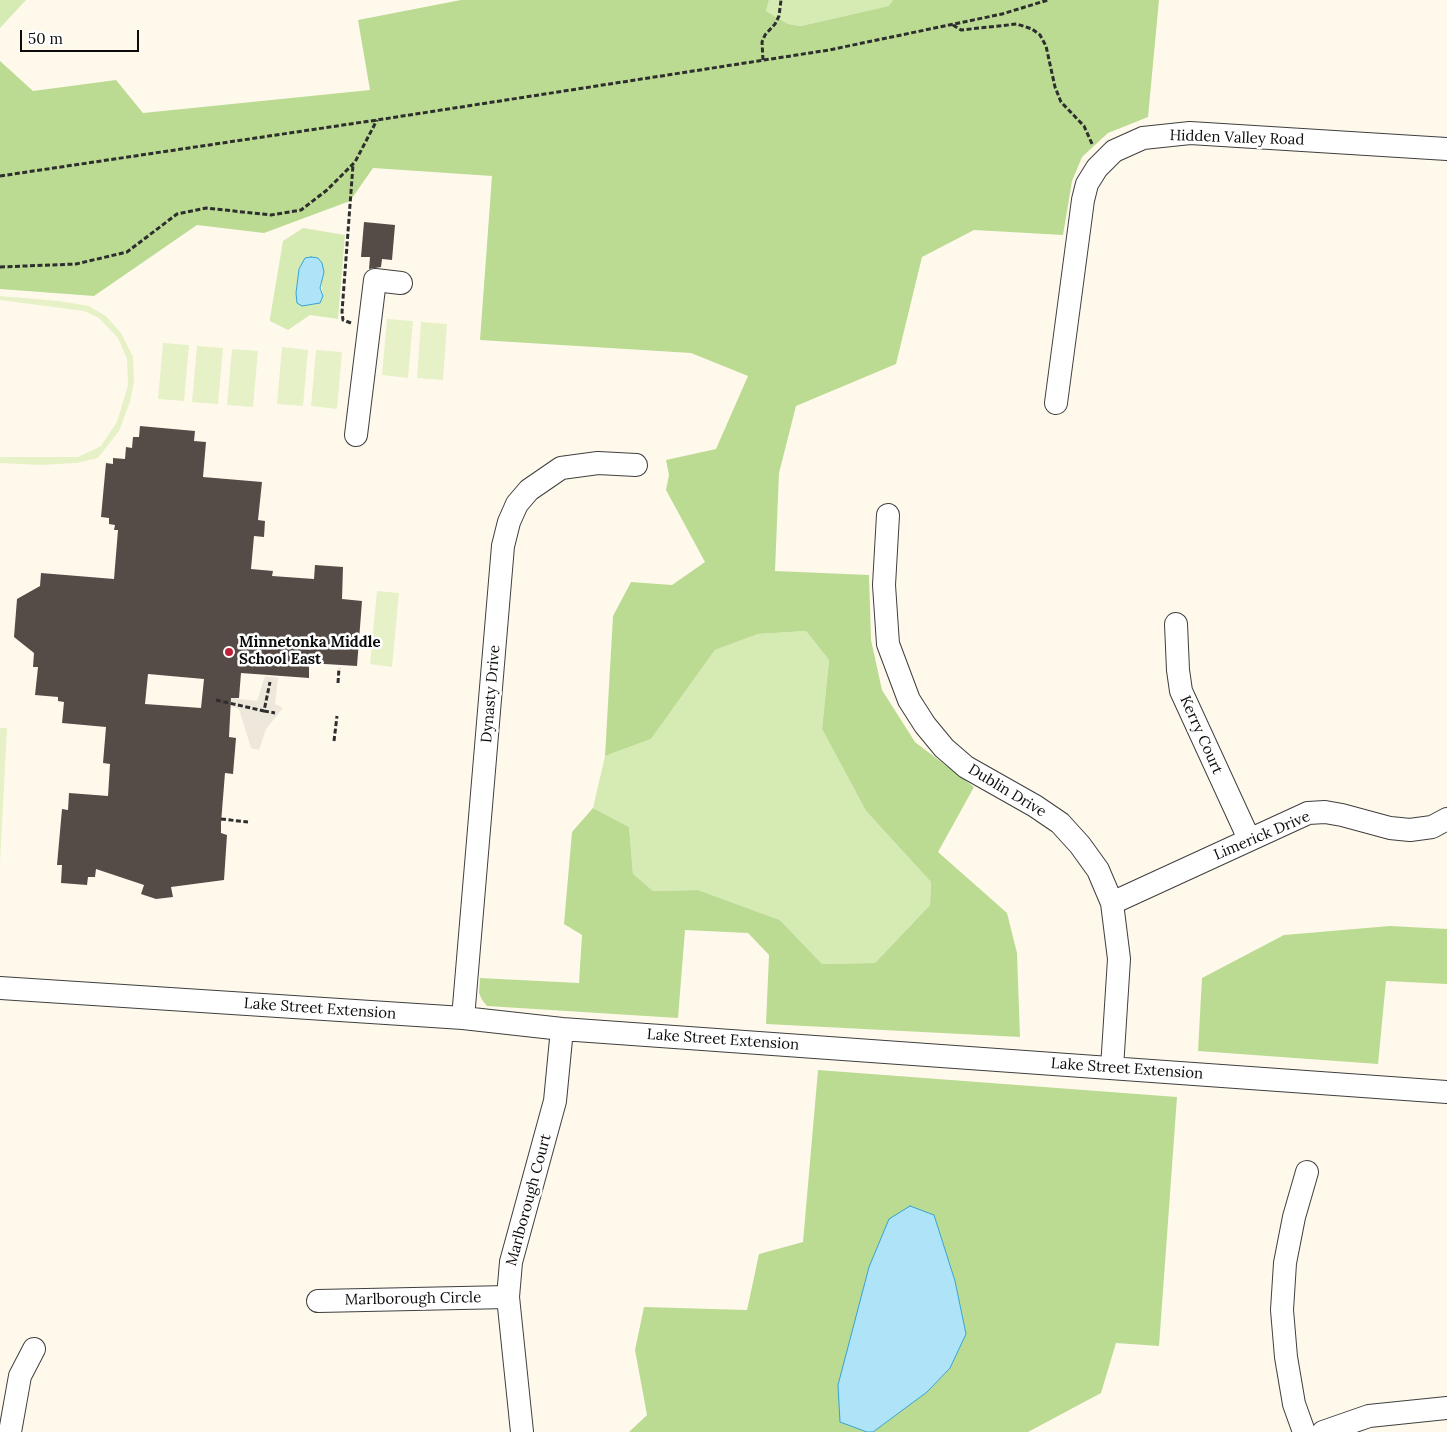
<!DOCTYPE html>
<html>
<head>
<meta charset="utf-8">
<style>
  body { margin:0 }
  #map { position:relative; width:1447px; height:1432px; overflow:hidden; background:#fff9ec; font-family:Lora,serif }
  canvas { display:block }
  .scale { position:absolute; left:20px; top:30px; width:119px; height:22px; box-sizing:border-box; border:2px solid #0c0c0c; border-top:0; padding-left:6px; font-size:15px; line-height:18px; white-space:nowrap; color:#0c0c0c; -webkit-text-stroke:4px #fff; paint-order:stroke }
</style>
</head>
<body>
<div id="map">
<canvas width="1447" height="1432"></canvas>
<div class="scale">50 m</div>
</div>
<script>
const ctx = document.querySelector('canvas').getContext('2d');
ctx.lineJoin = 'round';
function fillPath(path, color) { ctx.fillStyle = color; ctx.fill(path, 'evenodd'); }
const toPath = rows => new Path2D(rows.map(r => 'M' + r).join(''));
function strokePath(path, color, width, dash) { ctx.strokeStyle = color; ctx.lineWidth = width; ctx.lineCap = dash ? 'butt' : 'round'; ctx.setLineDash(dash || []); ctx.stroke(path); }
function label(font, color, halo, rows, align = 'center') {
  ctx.font = font + ' Lora,serif'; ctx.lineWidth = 5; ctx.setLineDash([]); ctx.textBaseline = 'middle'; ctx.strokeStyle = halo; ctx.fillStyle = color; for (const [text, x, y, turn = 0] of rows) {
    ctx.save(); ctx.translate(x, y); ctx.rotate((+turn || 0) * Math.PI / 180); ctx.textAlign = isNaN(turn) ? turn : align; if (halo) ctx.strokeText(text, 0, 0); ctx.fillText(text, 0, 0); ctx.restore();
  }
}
fillPath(toPath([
  [0,0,26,0,0,28],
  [769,0,893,0,890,6,801,26,788,24,766,11],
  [303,228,345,235,338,319,310,315,288,330,270,321,270,318,283,241],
  [305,258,324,272,321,281,323,296,296,293,299,269],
  [806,631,829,660,822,729,866,811,931,882,930,905,875,963,822,964,780,920,698,890,653,891,633,875,629,827,593,808,605,756,651,739,715,650,758,634]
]), '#d6eab4');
fillPath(toPath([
  [461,0,769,0,766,11,788,24,801,26,889,6,893,0,1159,0,1148,117,1108,133,1082,157,1072,181,1063,235,974,230,922,257,896,364,796,406,779,473,775,571,869,575,871,640,882,690,915,742,974,787,938,852,1007,913,1017,953,1020,1037,766,1024,769,955,748,933,685,930,678,1018,487,1006,482,1000,479,993,480,978,579,983,582,935,564,924,572,832,593,808,629,827,633,874,653,891,698,890,780,920,822,964,875,963,930,905,931,882,866,811,822,729,829,660,806,631,758,634,715,650,651,739,605,756,613,616,631,582,672,585,705,562,666,490,669,475,666,460,716,449,748,376,691,353,480,340,492,176,373,168,350,201,264,233,197,225,94,296,0,289,0,61,33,91,116,80,143,113,370,90,358,20],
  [1390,926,1447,929,1447,984,1386,981,1378,1064,1198,1051,1202,978,1284,935],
  [818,1070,1177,1097,1159,1346,1116,1343,1101,1393,1028,1432,873,1432,927,1392,950,1368,966,1334,955,1281,934,1215,841,1422,867,1432,629,1432,647,1415,635,1350,644,1307,747,1310,759,1254,803,1242]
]), '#bbdb93');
fillPath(toPath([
  [0,296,59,301,89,306,106,316,121,333,133,357,134,381,130,402,119,431,98,458,77,463,41,465,0,463,0,457,78,457,101,446,117,422,128,385,127,359,118,338,99,318,84,311,0,300],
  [387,319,413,321,408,378,382,375],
  [421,322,447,324,443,380,417,378],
  [163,343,189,345,184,401,158,399],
  [197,346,223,348,218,404,192,402],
  [282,347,308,350,303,406,277,404],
  [232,349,258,351,253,407,227,405],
  [316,350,342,352,337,409,311,406],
  [377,591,399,593,392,667,370,664],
  [0,728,7,728,0,864]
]), '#e7f1c7');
fillPath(toPath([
  [265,676,278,678,275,704,283,708,266,729,259,750,251,748,239,709,216,701,217,696,257,701]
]), '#eee7db');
const water = toPath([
  [311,257,318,258,322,263,324,272,320,288,323,296,320,303,302,306,297,303,296,293,299,269,305,258,311,257],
  [910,1206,934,1215,955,1281,966,1334,950,1368,927,1392,873,1432,867,1432,840,1422,838,1385,869,1267,889,1219,910,1206]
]);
fillPath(water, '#afe4f8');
strokePath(water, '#34a3d1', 1);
fillPath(toPath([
  [364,222,395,225,392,260,382,259,381,267,369,269,370,257,361,257],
  [140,426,195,431,194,441,206,442,203,477,262,482,258,520,265,521,264,537,254,536,251,569,273,571,272,576,314,579,315,565,343,567,342,599,362,601,357,666,309,663,309,678,241,673,239,698,231,698,229,737,236,738,233,774,225,773,221,823,221,833,227,835,224,880,171,887,173,897,156,899,141,894,144,885,96,869,95,877,88,877,87,885,61,883,62,865,57,865,62,809,68,810,69,793,108,796,110,764,103,763,106,727,62,723,64,702,58,701,58,697,35,695,38,667,33,667,34,653,14,637,17,599,40,586,41,573,114,579,118,530,114,530,115,525,109,524,109,518,101,517,106,463,113,464,113,458,125,459,126,447,132,448,133,437,139,437],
  [148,674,204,679,201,708,145,704]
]), '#554c48');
const minor = toPath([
  [1056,403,1083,200,1087,184,1097,168,1114,151,1143,138,1190,133,1447,149],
  [356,435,375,280,401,283],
  [888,515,884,585,888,644,909,700,925,725,944,748,966,767,1035,806,1060,823,1080,845,1098,870,1112,903,1119,959,1112,1068],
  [1176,624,1178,670,1181,691,1249,839],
  [1112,903,1308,813,1325,812,1342,815,1390,828,1410,830,1432,827,1447,819],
  [0,988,463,1018,562,1029,1447,1092],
  [463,1018,503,546,509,522,517,504,529,490,561,468,598,463,636,465],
  [318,1301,508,1297],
  [10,1432,20,1376,34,1349],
  [522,1432,508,1297,511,1262,555,1101,562,1029],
  [1304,1432,1294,1404,1286,1357,1282,1310,1285,1263,1294,1217,1307,1172],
  [1323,1432,1369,1416,1447,1408]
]);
strokePath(minor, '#3f3f3f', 24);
strokePath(toPath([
  [953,25,961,30,1017,24,1032,29,1040,35,1046,46,1055,87,1061,102,1084,126,1093,146],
  [763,60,762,42,765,35,775,24,779,16,781,0],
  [0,176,377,120,829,50,1002,14,1048,0],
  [0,267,76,264,127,252,177,214,206,208,271,215,301,210,327,190,355,162,377,120],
  [351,323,343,320,342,312,353,165],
  [338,683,339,668],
  [216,700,264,711,270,682],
  [264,711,275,713],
  [334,741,337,716],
  [221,819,248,822]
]), '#2e2e2e', 3, [5, 2.5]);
strokePath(minor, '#fff', 22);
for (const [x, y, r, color] of [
  [229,652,5,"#c02139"]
]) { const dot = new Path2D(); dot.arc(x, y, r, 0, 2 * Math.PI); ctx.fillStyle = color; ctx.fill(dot); strokePath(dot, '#fff', 2); }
label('15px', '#0c0c0c', '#fff', [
  ["Hidden Valley Road",1237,138,2],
  ["Dynasty Drive",491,694,-85],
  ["Kerry Court",1201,735,66],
  ["Dublin Drive",1007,791,31],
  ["Limerick Drive",1262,836,-23],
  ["Lake Street Extension",320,1009,4],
  ["Lake Street Extension",723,1040,4],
  ["Lake Street Extension",1127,1069,4],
  ["Marlborough Court",529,1200,-75],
  ["Marlborough Circle",413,1299,-1]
]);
label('bold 15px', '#0c0c0c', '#fff', [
  ["Minnetonka Middle",239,643],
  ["School East",239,660]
], 'left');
</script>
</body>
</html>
